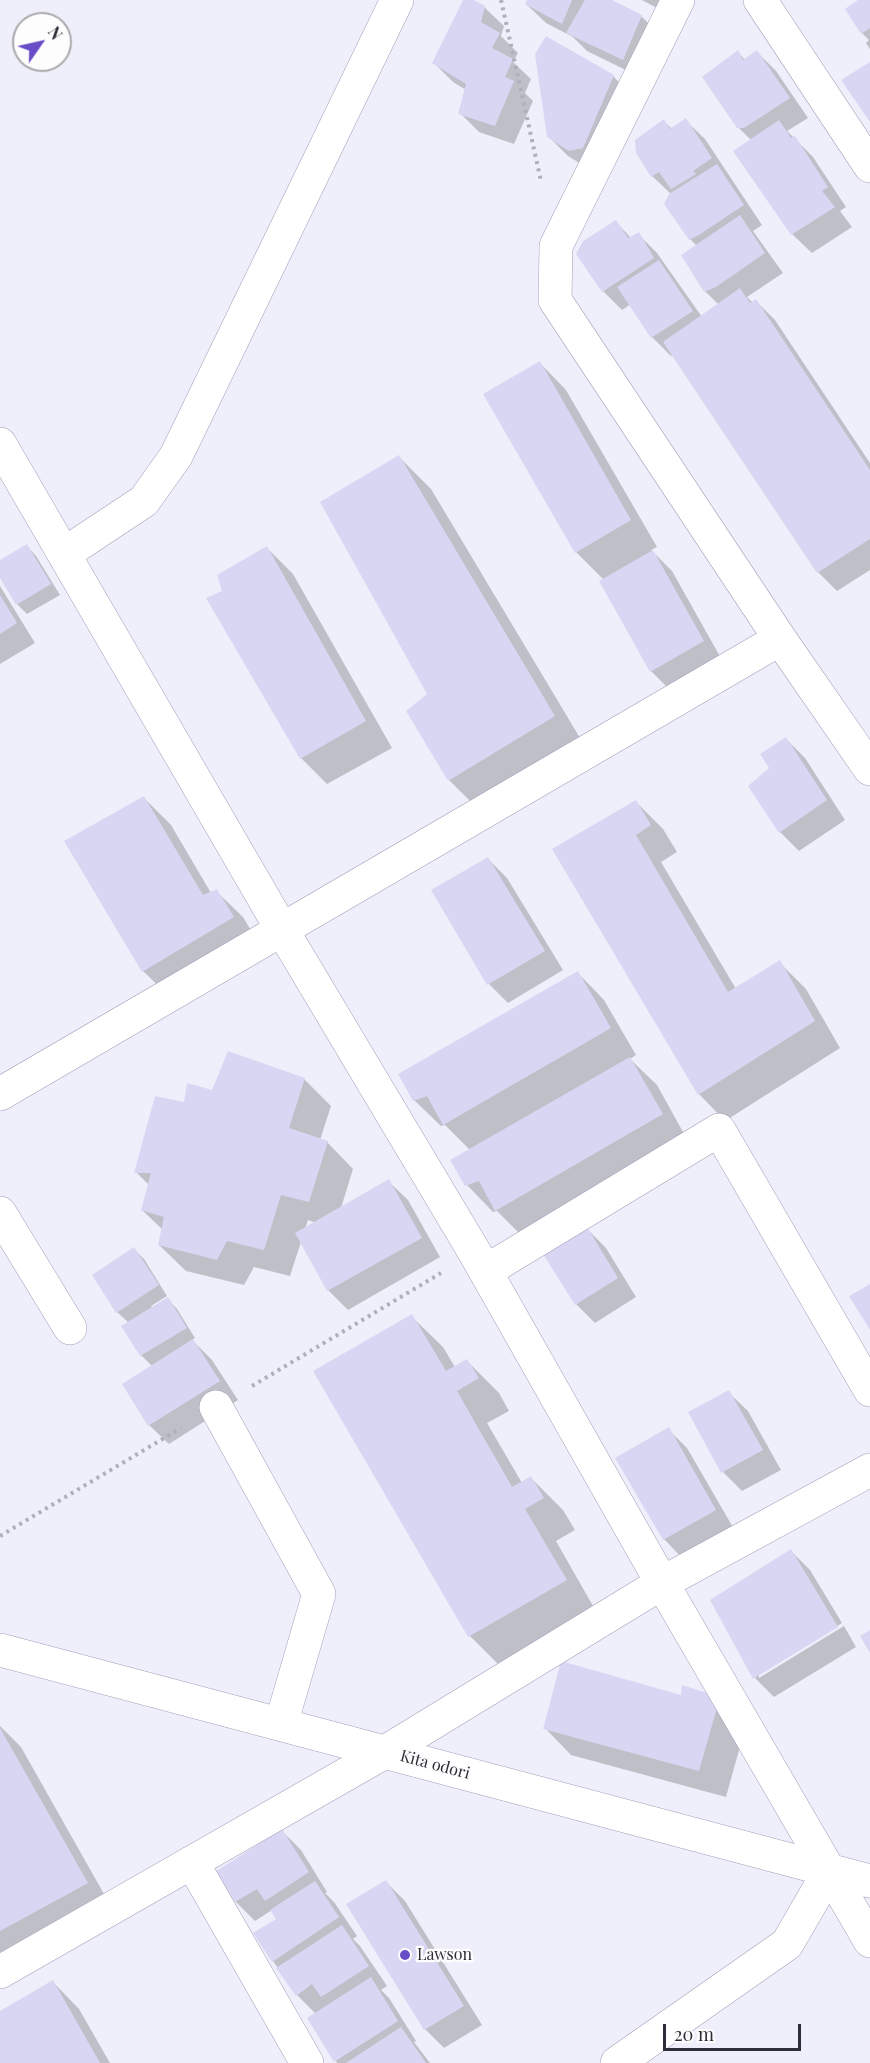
<!DOCTYPE html>
<html>
<head>
<meta charset="utf-8">
<style>
  body { margin:0 }
  #map { position:relative; width:870px; height:2063px; overflow:hidden; background:#efeffb; font-family:"Playfair Display",serif }
  canvas { display:block }
  .north { position:absolute; left:12px; top:12px; width:60px; height:60px; box-sizing:border-box; background:#fdfdfd; border:2px solid #aaaaae; border-radius:50%; rotate:56deg; font-size:16px; font-weight:700; line-height:24px; text-align:center; color:#2d2d38 }
  .north::after { content:''; display:block; margin:auto; width:21px; height:27px; background:#684dc6; clip-path:polygon(50% 0,100% 100%,50% 72%,0 100%) }
  .scale { position:absolute; left:663px; top:2024px; width:138px; height:27px; box-sizing:border-box; border:3px solid #2d2d38; border-top:0; padding-left:8px; font-size:18px; line-height:21px; white-space:nowrap; color:#2d2d38; -webkit-text-stroke:4px #fdfdfd; paint-order:stroke }
</style>
</head>
<body>
<div id="map">
<canvas width="870" height="2063"></canvas>
<div class="north">N</div>
<div class="scale">20 m</div>
</div>
<script>
const ctx = document.querySelector('canvas').getContext('2d');
ctx.lineJoin = 'round';
function fillPath(path, color) { ctx.fillStyle = color; ctx.fill(path, 'evenodd'); }
const toPath = rows => new Path2D(rows.map(r => 'M' + r).join(''));
function strokePath(path, color, width, dash) { ctx.strokeStyle = color; ctx.lineWidth = width; ctx.lineCap = dash ? 'butt' : 'round'; ctx.setLineDash(dash || []); ctx.stroke(path); }
function label(font, color, halo, rows, align = 'center') {
  ctx.font = font + ' "Playfair Display",serif'; ctx.lineWidth = 4.5; ctx.setLineDash([]); ctx.textBaseline = 'middle'; ctx.strokeStyle = halo; ctx.fillStyle = color; for (const [text, x, y, turn = 0] of rows) {
    ctx.save(); ctx.translate(x, y); ctx.rotate((+turn || 0) * Math.PI / 180); ctx.textAlign = isNaN(turn) ? turn : align; if (halo) ctx.strokeText(text, 0, 0); ctx.fillText(text, 0, 0); ctx.restore();
  }
}
fillPath(toPath([
  [465,0,470,0,484,7,504,26,501,36,518,53,513,62,531,79,525,93,533,101,514,144,479,132,460,113,466,90,453,82,434,63],
  [528,0,608,0,641,16,660,35,642,78,587,51,573,37,546,23,526,4],
  [642,0,676,0,670,15],
  [861,0,870,0,870,49,866,43,869,40,862,33],
  [738,52,745,60,757,52,776,71,808,118,787,131,813,157,846,207,840,211,852,227,812,253,792,234,751,140,738,127],
  [613,76,632,96,589,169,568,156,548,136],
  [685,120,705,139,762,225,753,231,783,273,747,297,753,303,756,301,775,320,870,463,870,570,837,591,818,572,673,355,671,356,652,337,631,304,622,310,603,291,616,222,631,238,638,234,657,253,702,317,719,305,705,291,697,246,690,239,671,194,652,176,664,121,672,129],
  [540,363,566,390,657,547,651,550,672,571,722,660,670,690,651,671,604,580,576,552],
  [399,457,431,489,586,748,481,812,449,780,429,695],
  [27,546,36,556,60,595,27,614,17,604,0,575,0,562],
  [267,548,293,574,392,748,327,784,301,758],
  [0,586,35,643,0,664],
  [786,739,805,758,845,820,799,851,780,832],
  [144,798,171,825,211,893,216,891,243,917,259,944,170,997,143,971],
  [636,802,663,829,677,852,661,862,736,989,779,962,806,989,840,1048,725,1121,699,1094,554,849],
  [488,859,507,878,563,970,508,1003,489,984],
  [578,973,604,1000,636,1055,630,1059,657,1085,688,1141,523,1237,497,1211,493,1212,467,1185,452,1160,470,1150,445,1125,441,1126,414,1100],
  [304,1079,331,1106,320,1140,327,1142,353,1169,341,1208,388,1181,408,1200,440,1257,348,1310,329,1291,301,1242,290,1276,254,1267,244,1285,186,1271,159,1245,163,1230,142,1210,149,1185,136,1172,185,1103,213,1092],
  [308,1220,316,1223,305,1229],
  [587,1229,606,1248,636,1297,595,1323,576,1304],
  [134,1249,144,1259,167,1296,151,1306,153,1308,168,1299,177,1309,195,1338,192,1340,212,1360,238,1400,169,1444,149,1425,153,1367,141,1355,129,1323,117,1312],
  [411,1316,443,1347,455,1367,467,1361,499,1393,509,1411,487,1423,522,1483,531,1478,563,1510,575,1530,556,1541,597,1613,502,1668,470,1636,315,1372],
  [728,1392,748,1411,781,1470,742,1491,723,1472],
  [668,1429,687,1448,734,1529,683,1559,664,1539],
  [791,1551,810,1570,842,1623,759,1674,759,1678,844,1626,856,1647,774,1697,755,1678,712,1601],
  [683,1687,746,1725,726,1797,571,1755,545,1728,682,1697],
  [0,1726,21,1747,113,1910,0,1954],
  [282,1831,301,1850,327,1892,325,1893,334,1902,357,1936,353,1939,360,1946,387,1986,381,1990,389,1998,416,2041,414,2042,430,2063,337,2063,336,2061,309,2019,316,2014,297,1995,273,1961,278,1919,272,1910,255,1921,236,1902,217,1872],
  [386,1882,405,1901,482,2025,444,2048,425,2029],
  [53,1982,79,2009,110,2063,0,2063,0,2012]
]), '#0003');
fillPath(toPath([
  [463,0,474,0,485,6,481,22,500,33,492,48,513,59,505,77,514,81,495,126,458,114,466,84,432,63],
  [527,0,572,0,562,24,525,4],
  [585,0,612,0,642,15,623,60,566,33],
  [858,0,870,0,870,28,861,34,845,9],
  [546,36,614,75,583,148,569,151,547,137,535,54],
  [738,50,743,60,757,50,790,98,744,128,737,128,702,77],
  [870,62,870,122,841,80],
  [686,118,712,158,693,171,696,174,671,189,659,172,651,177,636,153,635,140,664,119,670,129],
  [779,120,791,138,795,136,828,187,822,191,835,207,791,235,733,151],
  [717,164,744,205,699,235,689,240,664,204,669,194],
  [740,215,765,253,716,287,704,292,681,255],
  [616,220,628,238,639,232,654,258,602,292,576,254,583,241],
  [659,260,693,311,651,338,617,287],
  [740,288,750,303,756,299,870,470,870,539,817,573,663,342],
  [540,361,631,520,575,553,483,394],
  [399,455,555,716,448,781,406,711,427,694,320,502],
  [27,544,51,584,16,605,0,578,0,560],
  [267,546,366,721,300,759,206,598,222,591,217,575],
  [653,550,704,641,650,672,599,581],
  [0,595,17,623,0,634],
  [786,737,827,800,779,833,748,786,769,768,760,754],
  [144,796,203,895,217,889,234,917,142,972,64,841],
  [636,800,651,825,636,835,728,992,780,960,815,1021,698,1095,552,849],
  [488,857,545,951,487,985,431,890],
  [578,971,611,1028,443,1125,427,1096,413,1101,398,1074],
  [228,1051,305,1078,289,1128,328,1141,309,1202,281,1195,264,1250,227,1241,217,1260,158,1245,164,1217,141,1210,151,1173,134,1173,155,1096,184,1102,187,1083,212,1090],
  [630,1057,663,1114,495,1211,479,1181,465,1186,450,1160],
  [389,1179,422,1238,327,1291,295,1233],
  [587,1227,618,1278,575,1305,543,1254],
  [134,1247,159,1285,116,1313,92,1275],
  [870,1284,870,1330,849,1296],
  [168,1297,187,1328,140,1356,121,1326],
  [412,1314,446,1371,467,1359,479,1378,457,1391,512,1487,531,1476,544,1498,525,1509,567,1580,468,1637,313,1371],
  [193,1339,220,1381,148,1426,122,1384],
  [729,1390,763,1450,721,1473,688,1412],
  [669,1427,716,1510,663,1540,615,1458],
  [791,1549,838,1627,753,1679,710,1600],
  [870,1630,870,1653,860,1636],
  [561,1661,681,1695,682,1685,720,1697,699,1771,543,1729],
  [0,1728,88,1883,0,1931],
  [282,1829,309,1872,265,1901,257,1889,235,1902,215,1872],
  [386,1880,464,2006,424,2030,346,1904],
  [315,1881,339,1917,272,1962,253,1933,276,1919,270,1910],
  [342,1925,369,1966,321,1997,312,1984,296,1996,276,1968],
  [371,1977,398,2021,334,2062,307,2018],
  [53,1980,100,2063,0,2063,0,2011],
  [401,2027,426,2063,346,2063]
]), '#d9d6f3');
const minor = toPath([
  [678,0,556,246,555,300,780,639,870,769],
  [760,0,870,166],
  [0,444,281,928,475,1253,662,1583,870,1941],
  [64,554,144,501,176,456,397,0],
  [0,1094,780,639],
  [0,1213,70,1328],
  [486,1271,719,1130,870,1390],
  [216,1407,319,1594,281,1724],
  [0,1650,870,1881],
  [192,1862,307,2063],
  [0,1972,385,1752,662,1583,870,1470],
  [617,2063,787,1944,830,1870]
]);
strokePath(minor, '#a09eba', 34);
strokePath(toPath([
  [501,0,541,181],
  [252,1386,441,1273],
  [0,1536,181,1428]
]), '#afafbb', 4, [3, 4.5]);
strokePath(minor, '#fff', 33);
for (const [x, y, r, color] of [
  [405,1955,6,"#684dc6"]
]) { const dot = new Path2D(); dot.arc(x, y, r, 0, 2 * Math.PI); ctx.fillStyle = color; ctx.fill(dot); strokePath(dot, '#fdfdfd', 2); }
label('16px', '#2d2d38', '#fdfdfd', [
  ["Kita odori",435,1765,15]
]);
label('16px', '#2d2d38', '#fdfdfd', [
  ["Lawson",417,1955]
], 'left');
</script>
</body>
</html>
